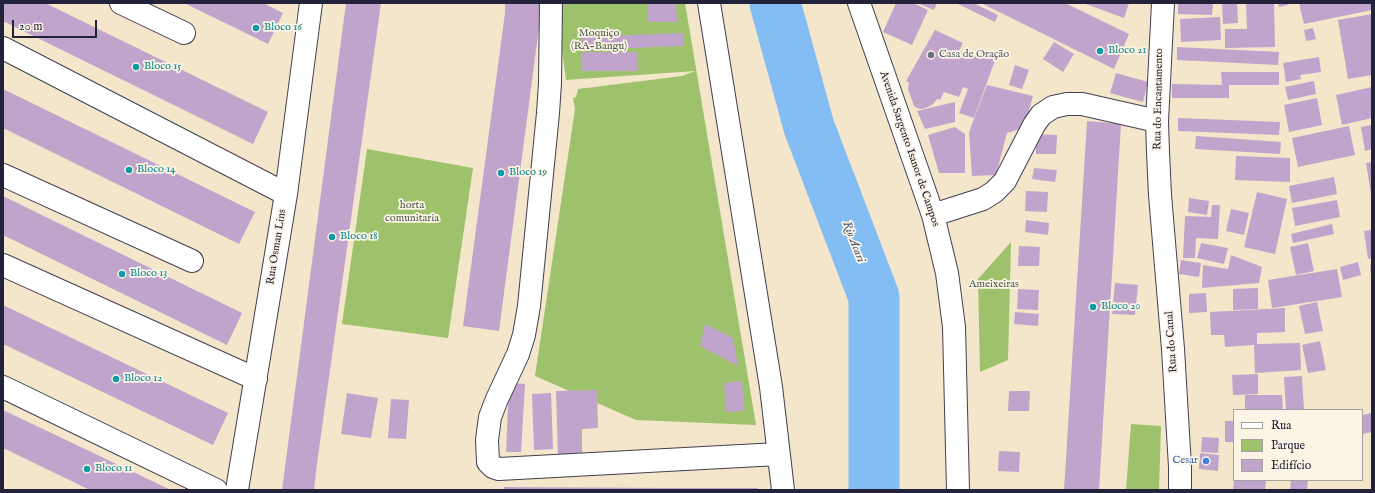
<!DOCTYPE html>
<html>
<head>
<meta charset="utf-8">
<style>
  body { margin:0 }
  #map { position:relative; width:1375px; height:493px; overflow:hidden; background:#f4e6cb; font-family:"IM FELL English",serif }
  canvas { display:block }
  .frame { position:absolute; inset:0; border:4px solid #22223b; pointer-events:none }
  .legend { position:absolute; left:1233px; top:409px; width:130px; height:72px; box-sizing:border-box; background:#fcf5e5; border:1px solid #a5a1a1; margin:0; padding:5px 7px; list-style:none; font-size:12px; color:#22223b }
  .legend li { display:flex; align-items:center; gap:8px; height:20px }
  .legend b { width:20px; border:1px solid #a5a1a1 }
  .scale { position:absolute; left:12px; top:20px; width:85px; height:18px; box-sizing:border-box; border:2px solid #22223b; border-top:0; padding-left:5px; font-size:12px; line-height:14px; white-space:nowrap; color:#22223b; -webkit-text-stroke:3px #fcf5e5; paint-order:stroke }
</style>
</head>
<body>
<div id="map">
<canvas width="1375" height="493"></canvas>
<div class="frame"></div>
<ul class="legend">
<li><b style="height:5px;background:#fff"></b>Rua</li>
<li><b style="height:11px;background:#9ec26b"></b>Parque</li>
<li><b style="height:11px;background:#c1a4cb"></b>Edifício</li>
</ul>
<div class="scale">20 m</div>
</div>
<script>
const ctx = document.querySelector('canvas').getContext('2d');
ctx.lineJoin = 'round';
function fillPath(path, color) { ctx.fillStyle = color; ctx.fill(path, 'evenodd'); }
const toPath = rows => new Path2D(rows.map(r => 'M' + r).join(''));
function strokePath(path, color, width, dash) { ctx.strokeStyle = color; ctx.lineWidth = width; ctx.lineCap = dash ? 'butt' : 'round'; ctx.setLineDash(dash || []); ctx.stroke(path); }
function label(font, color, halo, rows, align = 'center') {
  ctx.font = font + ' "IM FELL English",serif'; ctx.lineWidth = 3.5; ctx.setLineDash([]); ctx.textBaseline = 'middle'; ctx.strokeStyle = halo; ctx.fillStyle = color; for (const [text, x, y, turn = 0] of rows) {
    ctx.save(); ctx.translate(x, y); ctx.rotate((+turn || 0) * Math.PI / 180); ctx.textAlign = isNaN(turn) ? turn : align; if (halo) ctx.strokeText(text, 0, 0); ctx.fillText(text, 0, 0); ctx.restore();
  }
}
fillPath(toPath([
  [556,3,685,3,756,425,636,420,535,376,575,109,573,98,576,97,578,89,682,76,695,71,566,80],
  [367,149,473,168,448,338,342,324],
  [1011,242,1008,360,980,372,978,279],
  [1131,424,1161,426,1159,490,1126,490]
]), '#9ec26b');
strokePath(toPath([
  [775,3,809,127,874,297,874,490]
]), '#84bcf4', 51);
fillPath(toPath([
  [3,3,45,3,268,112,253,144,3,21],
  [184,3,263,3,283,13,268,44],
  [346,3,381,3,316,471,314,490,282,490],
  [505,3,540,3,540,20,499,331,463,326,505,13],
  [647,3,676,3,677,22,647,22],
  [896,3,913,3,928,10,912,45,883,32],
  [917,3,937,3,934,10],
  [956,3,973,3,998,15,995,22],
  [981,3,1065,3,1129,34,1114,69],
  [1083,3,1129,3,1124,18],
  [1178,3,1213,3,1212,15,1178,14],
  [1222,3,1237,3,1238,23,1223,24],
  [1246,3,1274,3,1275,47,1225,48,1225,29,1247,29],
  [1278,3,1287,3,1288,5,1279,7],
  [1299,3,1372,3,1372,10,1304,24],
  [1372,14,1372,75,1348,79,1338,20],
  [1220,17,1221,40,1181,42,1180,19],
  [1313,28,1316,39,1306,41,1304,30],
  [935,30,963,43,959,51,980,58,983,50,997,55,974,118,959,113,968,89,963,87,959,97,944,92,940,100,937,99,933,104,928,107,922,109,917,108,914,106,908,89,909,82,906,81],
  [683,33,683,46,582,50,582,37],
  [1054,42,1074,54,1063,72,1043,59],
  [1177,47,1279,52,1278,65,1177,60],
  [582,52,637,52,637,71,582,71],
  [1319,57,1321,72,1300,75,1301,79,1286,82,1283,63],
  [1015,65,1029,70,1022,89,1009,85],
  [1221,72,1279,72,1279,85,1229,85,1229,98,1172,98,1172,84,1222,85],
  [1116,73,1148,82,1143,102,1110,93],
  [1314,81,1316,94,1288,100,1285,87],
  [987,85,1033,96,1024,128,1007,133,996,175,972,176,969,132],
  [1372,87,1372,118,1342,125,1336,95],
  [3,89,255,212,239,244,3,128],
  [1317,98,1322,125,1289,132,1284,105],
  [955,102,955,122,925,129,917,111],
  [1178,118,1280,122,1279,135,1178,131],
  [1087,121,1121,124,1099,490,1064,490],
  [1372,125,1372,149,1365,151,1361,127],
  [1349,126,1355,155,1298,167,1292,138],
  [955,127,965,134,965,173,939,173,928,135],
  [1036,134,1057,135,1056,154,1036,154],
  [1196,136,1281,142,1280,154,1195,149],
  [1236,156,1290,158,1290,182,1235,180],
  [1372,162,1372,194,1371,194,1366,163],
  [1034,168,1057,170,1055,182,1032,179],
  [1334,177,1337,194,1292,203,1289,186],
  [1026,191,1048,192,1047,212,1025,211],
  [1257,192,1287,199,1275,254,1244,247],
  [3,196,242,313,227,345,3,235],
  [1189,198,1209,201,1207,215,1188,212],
  [1337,200,1340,217,1295,226,1292,208],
  [1212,205,1220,205,1218,239,1196,238,1195,258,1183,258,1185,216,1211,217],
  [1231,209,1249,213,1244,235,1226,231],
  [1026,220,1049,223,1048,235,1025,232],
  [1332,224,1334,234,1293,243,1291,234],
  [1372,230,1372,258,1368,259,1364,231],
  [1201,243,1228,248,1224,264,1197,258],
  [1308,243,1314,271,1296,275,1290,247],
  [1019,246,1040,247,1039,266,1018,266],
  [1231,255,1262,267,1259,283,1202,288,1203,265,1228,269],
  [1181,260,1201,263,1199,277,1179,274],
  [1358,262,1361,275,1343,280,1340,267],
  [1372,264,1372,274,1371,274,1370,265],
  [1337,269,1342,297,1272,308,1268,280],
  [1115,283,1138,285,1135,315,1112,314],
  [1258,288,1258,309,1233,310,1233,289],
  [1018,289,1039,290,1038,310,1017,309],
  [1206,293,1207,312,1189,313,1189,294],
  [1317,302,1323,331,1305,334,1299,306],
  [3,305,228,413,213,445,3,344],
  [1285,308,1285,332,1257,333,1257,344,1300,343,1301,370,1255,373,1254,345,1225,347,1224,335,1211,335,1210,312],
  [1015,312,1039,314,1038,326,1014,324],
  [705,324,733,338,738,366,700,346],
  [1320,341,1326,370,1308,373,1302,345],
  [1258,374,1258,394,1233,395,1232,375],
  [1302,376,1304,410,1286,410,1284,377],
  [742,381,744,411,726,412,724,383],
  [509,383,525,384,521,452,506,452],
  [597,390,598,428,582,429,582,454,558,455,556,391],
  [1009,391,1030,391,1029,411,1008,411],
  [347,393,378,398,371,438,341,434],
  [551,393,553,449,534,450,532,394],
  [1245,395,1282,395,1283,410,1245,410],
  [391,399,409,400,406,439,388,438],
  [3,410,171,490,90,490,3,448],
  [1372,413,1372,432,1362,434,1362,415],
  [1225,421,1234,421,1234,442,1225,442],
  [1202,437,1219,438,1218,453,1201,452],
  [999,451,1020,452,1019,472,998,471],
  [1200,453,1219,455,1218,471,1199,469],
  [1234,480,1266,480,1265,490,1233,490],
  [1291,480,1308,480,1307,490,1290,490],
  [504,487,673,488,758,488,758,490,504,490]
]), '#c1a4cb');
const minor = toPath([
  [121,3,184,33],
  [551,3,550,83,548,113,529,306,524,335,518,354,497,399,490,417,487,440,488,462,493,467,499,469,778,454],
  [709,3,771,387,783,490],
  [859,3,933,215,947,273,954,327,958,490],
  [1163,3,1157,121,1158,152,1160,195,1173,349,1180,467,1180,490],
  [3,48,286,194],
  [3,175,192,261],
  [933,215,983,199,994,192,1005,181,1034,125,1041,115,1053,107,1067,104,1082,104,1157,121],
  [3,265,256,379],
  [3,387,216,490],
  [237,490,286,194,311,3]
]);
strokePath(minor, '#423f51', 24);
strokePath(minor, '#fff', 22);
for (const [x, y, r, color] of [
  [256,28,4,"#0f9aa8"],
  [1100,51,4,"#0f9aa8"],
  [931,55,4,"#6b7280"],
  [136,67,4,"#0f9aa8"],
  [129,170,4,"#0f9aa8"],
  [501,173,4,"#0f9aa8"],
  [332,237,4,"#0f9aa8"],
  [122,274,4,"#0f9aa8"],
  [1093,307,4,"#0f9aa8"],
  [116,379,4,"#0f9aa8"],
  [1206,461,4,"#3f7fe0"],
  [87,469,4,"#0f9aa8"]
]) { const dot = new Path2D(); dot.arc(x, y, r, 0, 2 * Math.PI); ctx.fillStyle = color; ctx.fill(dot); strokePath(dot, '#fcf5e5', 1.5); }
label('11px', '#0d838f', '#fcf5e5', [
  ["Bloco 16",264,28],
  ["Bloco 21",1108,51],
  ["Bloco 15",144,67],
  ["Bloco 14",137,170],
  ["Bloco 19",509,173],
  ["Bloco 18",340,237],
  ["Bloco 13",130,274],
  ["Bloco 20",1101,307],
  ["Bloco 12",124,379],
  ["Bloco 11",95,469]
], 'left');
label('11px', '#4d5a4c', '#fcf5e5', [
  ["Moquiço",599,34],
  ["(RA-Bangu)",599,47],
  ["horta",412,206],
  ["comunitaria",412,219],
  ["Ameixeiras",994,285]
]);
label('11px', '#5b616d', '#fcf5e5', [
  ["Casa de Oração",939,55]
], 'left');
label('11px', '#22223b', '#fcf5e5', [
  ["Rua do Encantamento",1159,99,-89],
  ["Avenida Sargento Isanor de Campos",909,149,71],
  ["Rua Osman Lins",277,247,-81],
  ["Rua do Canal",1172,342,-94]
]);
label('11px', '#366cbe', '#fcf5e5', [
  ["Cesar",1198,461]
], 'right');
label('italic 12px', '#44587c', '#fcf5e5', [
  ["Rio Acari",853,242,69]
]);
</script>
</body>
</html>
